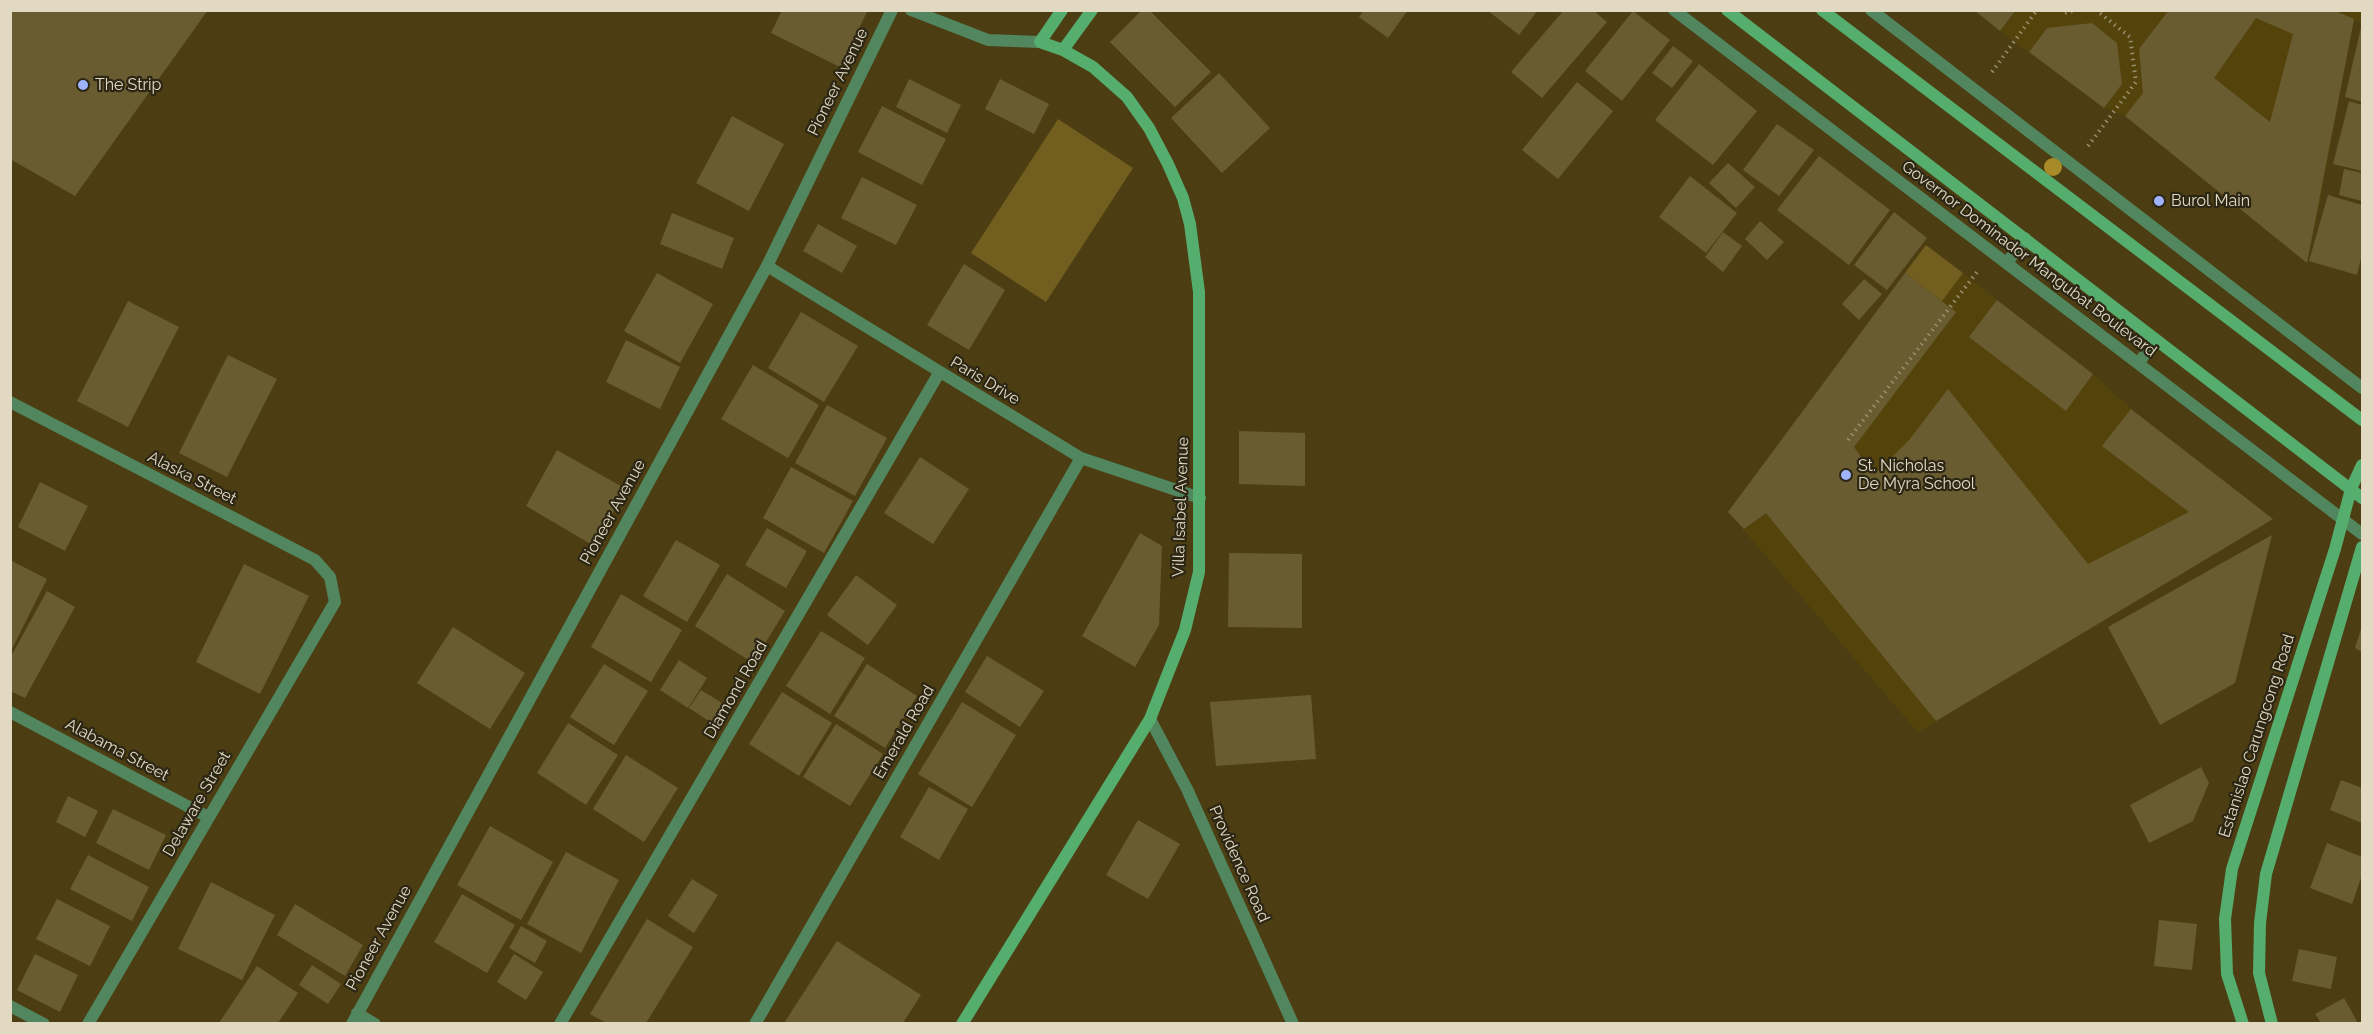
<!DOCTYPE html>
<html>
<head>
<meta charset="utf-8">
<style>
  body { margin:0 }
  #map { position:relative; width:2373px; height:1034px; overflow:hidden; background:#4c3e12; font-family:Raleway,sans-serif }
  canvas { display:block }
  .frame { position:absolute; inset:0; border:12px solid #e1d9c2; pointer-events:none }
</style>
</head>
<body>
<div id="map">
<canvas width="2373" height="1034"></canvas>
<div class="frame"></div>
</div>
<script>
const ctx = document.querySelector('canvas').getContext('2d');
ctx.lineJoin = 'round';
function fillPath(path, color) { ctx.fillStyle = color; ctx.fill(path, 'evenodd'); }
const toPath = rows => new Path2D(rows.map(r => 'M' + r).join(''));
function strokePath(path, color, width, dash) { ctx.strokeStyle = color; ctx.lineWidth = width; ctx.lineCap = dash ? 'butt' : 'round'; ctx.setLineDash(dash || []); ctx.stroke(path); }
function label(font, color, halo, rows, align = 'center') {
  ctx.font = font + ' Raleway,sans-serif'; ctx.lineWidth = 4.5; ctx.setLineDash([]); ctx.textBaseline = 'middle'; ctx.strokeStyle = halo; ctx.fillStyle = color; for (const [text, x, y, turn = 0] of rows) {
    ctx.save(); ctx.translate(x, y); ctx.rotate((+turn || 0) * Math.PI / 180); ctx.textAlign = isNaN(turn) ? turn : align; if (halo) ctx.strokeText(text, 0, 0); ctx.fillText(text, 0, 0); ctx.restore();
  }
}
fillPath(toPath([
  [2016,11,2362,11,2362,22,2354,20,2315,228,2143,93,2125,116,2104,108,2122,84,2117,43,2092,23,2047,28,2029,52,2000,31],
  [1926,245,2093,374,2131,409,2273,519,1918,732,1728,512]
]), '#54440c');
fillPath(toPath([
  [1058,119,1133,168,1046,302,971,253],
  [1926,245,1963,273,1942,301,1905,273]
]), '#725e1e');
fillPath(toPath([
  [10,10,208,10,75,196,10,159],
  [782,10,868,10,840,67,771,33],
  [1142,10,1149,10,1211,72,1175,107,1110,42],
  [1364,10,1408,10,1388,38,1359,17],
  [1487,10,1538,10,1519,35],
  [1564,10,1593,10,1607,22,1542,98,1511,72],
  [1974,10,2016,10,2000,31],
  [2169,10,2333,10,2354,19,2307,263,2125,116,2143,93,2139,49],
  [2256,18,2293,34,2270,122,2214,78],
  [1633,11,1670,40,1622,101,1585,71],
  [2092,23,2117,43,2122,84,2104,108,2029,52,2047,28],
  [2362,23,2362,102,2345,97],
  [1673,46,1693,61,1672,88,1652,73],
  [1699,64,1757,111,1713,165,1655,120],
  [1219,73,1270,128,1222,173,1171,118],
  [909,79,961,105,947,133,896,107],
  [1000,79,1049,104,1034,134,985,109],
  [1577,82,1613,111,1558,179,1522,150],
  [2349,101,2362,105,2362,171,2333,164],
  [882,106,946,139,922,185,858,152],
  [732,116,784,144,749,211,696,183],
  [1777,124,1814,150,1779,196,1743,170],
  [1819,156,1890,210,1849,265,1777,210],
  [1728,163,1755,187,1736,208,1709,183],
  [2344,169,2362,173,2362,201,2339,195],
  [1690,176,1737,213,1706,253,1659,217],
  [862,177,917,205,896,245,841,218],
  [2328,195,2362,205,2362,254,2357,275,2309,261],
  [1894,212,1927,238,1887,290,1854,265],
  [672,213,734,238,722,269,660,244],
  [1760,221,1784,242,1767,260,1745,239],
  [818,224,857,246,842,273,803,251],
  [1723,232,1742,246,1723,272,1705,257],
  [964,264,1005,290,969,350,927,325],
  [657,273,713,304,680,363,624,331],
  [1905,273,1956,312,1854,447,1874,475,1910,439,1948,389,2088,564,2189,512,2102,446,2131,409,2273,519,1936,721,1766,513,1744,529,1728,512],
  [1864,279,1882,294,1859,320,1842,304],
  [1997,300,2093,374,2066,411,1969,337],
  [128,301,179,327,128,427,77,401],
  [801,312,858,346,824,402,768,368],
  [626,340,680,367,660,409,606,382],
  [228,355,277,379,227,477,179,453],
  [753,365,819,405,788,458,721,419],
  [827,405,887,438,855,496,795,463],
  [1239,431,1305,433,1305,486,1239,484],
  [557,450,626,489,594,546,526,506],
  [920,457,969,489,933,544,884,513],
  [791,467,853,501,824,553,763,518],
  [40,482,88,506,65,551,18,527],
  [767,528,807,551,786,588,745,565],
  [1140,533,1162,546,1159,625,1135,667,1082,636],
  [2272,535,2235,683,2160,725,2108,627],
  [676,540,720,565,687,622,643,596],
  [1229,553,1302,554,1302,628,1228,627],
  [10,560,47,579,10,653],
  [244,564,309,596,260,694,196,662],
  [727,574,785,611,753,663,695,626],
  [856,575,897,605,868,645,827,615],
  [47,591,75,607,25,698,10,691,10,658],
  [621,594,682,630,651,682,591,647],
  [2362,626,2362,652,2355,648],
  [453,627,525,673,490,729,417,683],
  [821,631,865,658,830,714,786,686],
  [987,656,1044,691,1020,727,965,692],
  [679,660,707,678,688,708,660,690],
  [604,664,648,691,614,745,570,717],
  [867,664,917,696,885,748,834,716],
  [701,690,730,708,718,727,689,708],
  [782,692,832,723,799,776,749,744],
  [1311,695,1316,759,1216,766,1210,702],
  [962,702,1016,735,972,807,918,774],
  [568,723,618,755,586,805,537,773],
  [836,724,883,754,850,806,803,777],
  [626,755,678,788,644,842,593,809],
  [2201,767,2209,783,2193,821,2149,843,2130,805],
  [2341,780,2362,788,2362,823,2330,810],
  [929,787,968,809,939,860,900,837],
  [68,796,98,811,85,837,56,822],
  [113,809,166,835,149,870,96,843],
  [1138,820,1180,844,1148,899,1106,875],
  [490,826,553,862,521,920,457,885],
  [2327,843,2362,857,2362,875,2352,904,2310,888],
  [566,852,619,880,581,953,527,924],
  [88,855,149,887,132,921,70,889],
  [692,879,718,895,694,933,668,916],
  [211,882,275,915,242,980,178,949],
  [462,894,515,925,487,973,434,942],
  [57,899,110,926,90,966,36,939],
  [295,904,363,945,345,976,277,935],
  [647,919,693,947,646,1023,606,1023,590,1014],
  [2159,920,2197,924,2192,970,2154,966],
  [521,926,547,941,535,963,509,948],
  [837,941,921,995,903,1023,784,1023],
  [2299,949,2337,957,2331,989,2292,981],
  [35,954,78,975,60,1012,17,990],
  [514,954,543,972,526,1000,497,982],
  [312,965,341,984,328,1004,299,985],
  [257,966,298,993,278,1023,219,1023],
  [2344,998,2358,1023,2321,1023,2315,1014]
]), '#6a5c31');
strokePath(toPath([
  [2060,10,2064,13,2077,10],
  [1992,72,2037,10],
  [2088,146,2136,82,2130,37,2096,10],
  [1848,440,1977,272]
]), '#998e6d', 4, [1.5, 4.5]);
strokePath(toPath([
  [2007,263,2025,238],
  [2139,363,2155,339]
]), '#51865f', 12);
strokePath(toPath([
  [911,10,988,40,1040,42],
  [1674,10,2362,534],
  [1871,10,2362,388],
  [767,266,1081,458,1200,498],
  [10,402,315,560,330,577,335,602,88,1024],
  [10,712,208,817],
  [1150,719,1187,789,1293,1024],
  [10,1006,44,1024],
  [357,1013,375,1024],
  [352,1024,767,266,892,10],
  [560,1024,939,373],
  [755,1024,1081,458]
]), '#51865f', 12);
strokePath(toPath([
  [1727,10,2362,498],
  [1822,10,2362,420],
  [1063,50,1092,10],
  [962,1024,1150,719,1185,630,1199,572,1199,292,1190,224,1183,198,1168,164,1149,128,1127,97,1093,67,1063,50,1040,42,1062,10],
  [2243,1024,2227,974,2225,919,2232,869,2335,549,2351,489,2362,465],
  [2272,1024,2259,973,2260,923,2266,874,2362,547]
]), '#55ad6e', 12);
ctx.fillStyle = '#a88a29';
for (const [x, y] of [
  [2053,167]
]) { ctx.beginPath(); ctx.arc(x, y, 9, 0, 2 * Math.PI); ctx.fill(); }
for (const [x, y, r, color] of [
  [83,85,6,"#9eb4fd"],
  [2159,201,6,"#9eb4fd"],
  [1846,475,6,"#9eb4fd"]
]) { const dot = new Path2D(); dot.arc(x, y, r, 0, 2 * Math.PI); ctx.fillStyle = color; ctx.fill(dot); strokePath(dot, '#2c2614', 2); }
label('16px', '#e1d9c2', '#2c2614', [
  ["Pioneer Avenue",838,82,-64],
  ["Governor Dominador Mangubat Boulevard",2029,259,37],
  ["Paris Drive",985,381,31],
  ["Alaska Street",192,478,27],
  ["Villa Isabel Avenue",1181,507,-88],
  ["Pioneer Avenue",613,512,-61],
  ["Diamond Road",736,690,-60],
  ["Emerald Road",904,732,-60],
  ["Estanislao Carungcong Road",2257,736,-72],
  ["Alabama Street",117,750,28],
  ["Delaware Street",197,804,-60],
  ["Providence Road",1239,864,66],
  ["Pioneer Avenue",379,938,-61]
]);
label('16px', '#e1d9c2', '#2c2614', [
  ["The Strip",95,85],
  ["Burol Main",2171,201],
  ["St. Nicholas",1858,466],
  ["De Myra School",1858,484]
], 'left');
</script>
</body>
</html>
